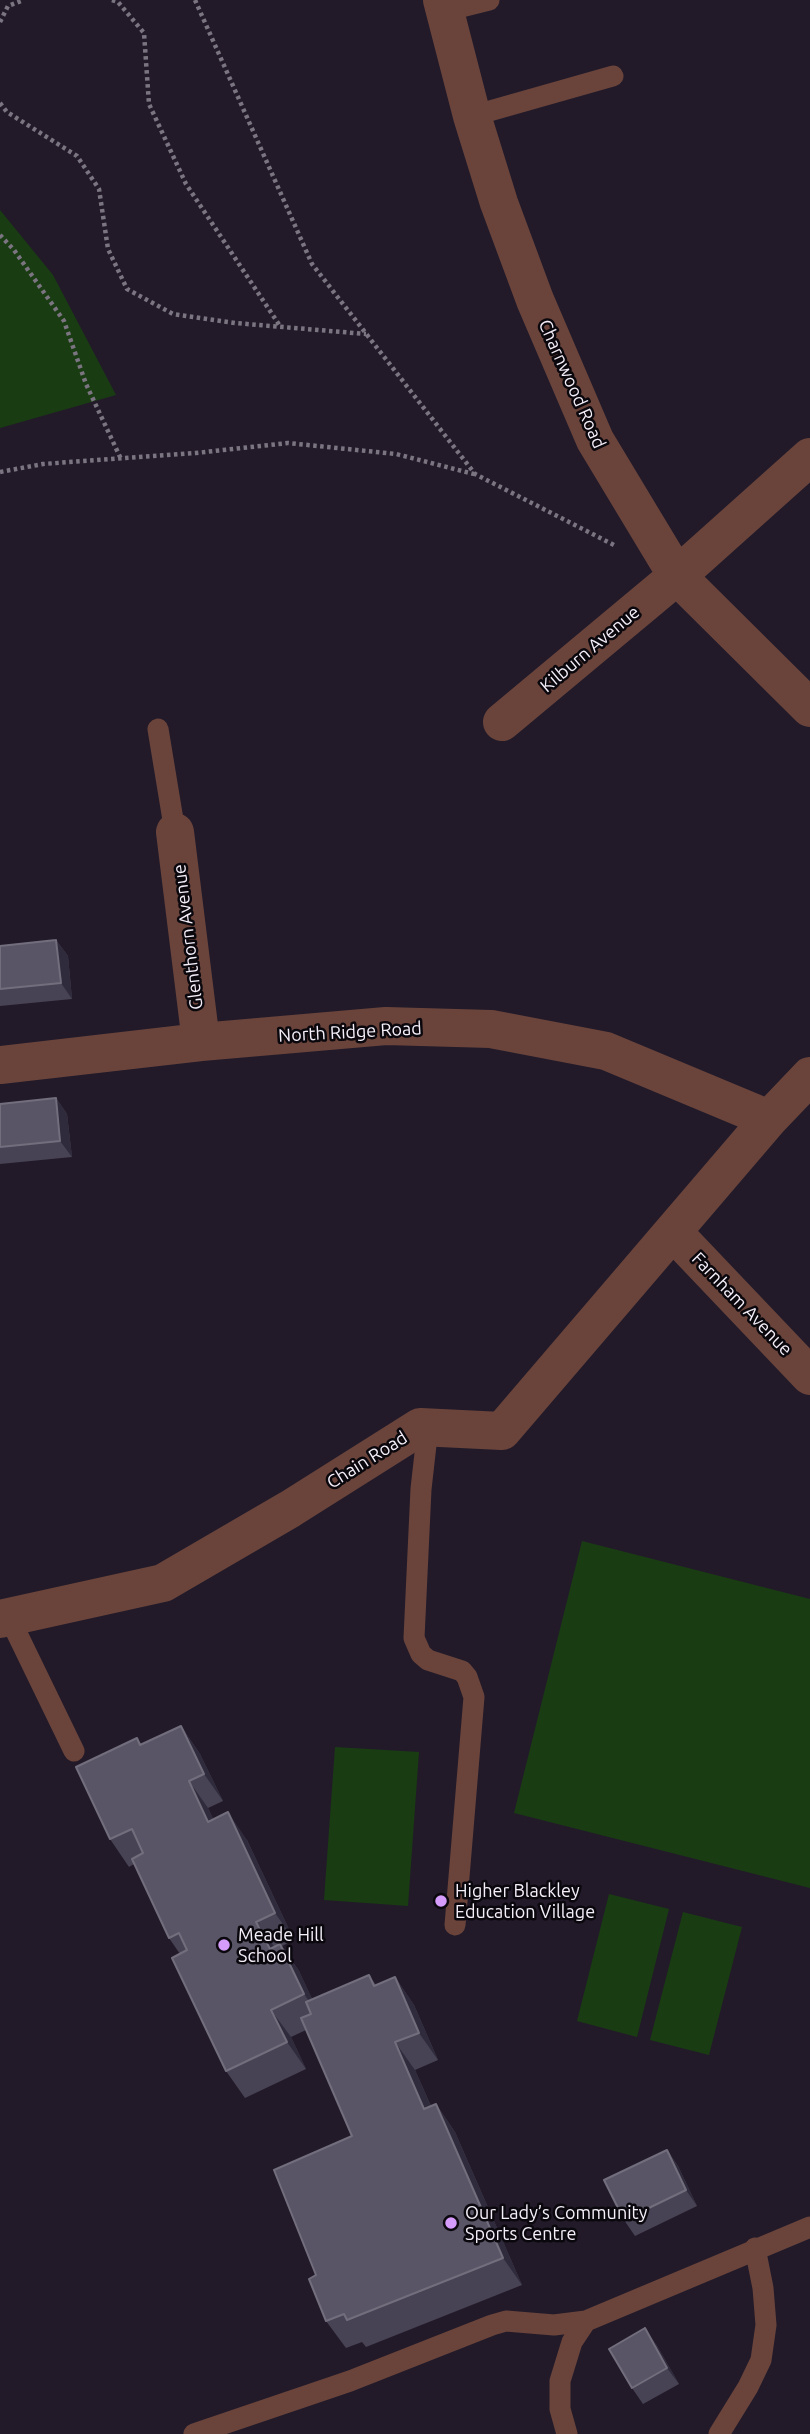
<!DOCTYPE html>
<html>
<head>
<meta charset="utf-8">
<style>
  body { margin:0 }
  canvas { display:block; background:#221a29 }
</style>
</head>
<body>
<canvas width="810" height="2434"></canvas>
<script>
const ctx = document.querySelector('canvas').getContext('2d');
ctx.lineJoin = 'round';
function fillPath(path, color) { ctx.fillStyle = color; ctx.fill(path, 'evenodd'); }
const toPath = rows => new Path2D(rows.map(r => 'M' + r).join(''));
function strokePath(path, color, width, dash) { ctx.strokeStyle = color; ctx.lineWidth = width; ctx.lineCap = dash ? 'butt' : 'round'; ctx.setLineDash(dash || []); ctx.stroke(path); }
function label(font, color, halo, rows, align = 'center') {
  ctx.font = font + ' Ubuntu,sans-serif'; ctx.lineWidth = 5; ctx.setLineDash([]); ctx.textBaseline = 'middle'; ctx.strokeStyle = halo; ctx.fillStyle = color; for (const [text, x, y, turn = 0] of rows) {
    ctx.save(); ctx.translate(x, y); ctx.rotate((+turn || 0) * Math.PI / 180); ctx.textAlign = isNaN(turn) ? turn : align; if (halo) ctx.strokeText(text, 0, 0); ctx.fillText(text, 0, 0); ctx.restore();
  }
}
fillPath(toPath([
  [0,210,53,275,116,395,0,428],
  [582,1541,810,1599,810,1888,514,1813],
  [335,1747,419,1752,408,1906,324,1900],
  [609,1894,669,1909,637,2037,577,2021],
  [683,1912,742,1927,709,2055,650,2040]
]), '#193c12');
strokePath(toPath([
  [112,0,118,2,144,33,149,104,186,184,280,326],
  [195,0,312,264,475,474,614,545],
  [0,22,8,6,24,0],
  [0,103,7,112,77,156,99,189,108,249,127,289,173,314,235,323,366,334],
  [0,235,14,250,64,321,86,384,121,459],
  [0,472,43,464,196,453,288,443,396,454,474,474]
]), '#7b7481', 4.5, [3.5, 3.5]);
strokePath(toPath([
  [445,11,489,0],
  [472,116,613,76],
  [158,729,175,832],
  [428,1427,421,1489,414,1638,421,1654,428,1660,462,1671,467,1677,474,1697,455,1925],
  [9,1617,74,1751],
  [194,2434,350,2381,492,2325,506,2321,554,2325,586,2321,810,2227],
  [567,2434,560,2409,560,2381,572,2342,586,2321],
  [719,2434,748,2387,761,2360,766,2325,763,2288,755,2248]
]), '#6a443b', 21);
strokePath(toPath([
  [442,0,472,116,499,203,535,300,595,440,677,576,810,708],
  [502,722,677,576,810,457],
  [175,832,201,1042],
  [0,1065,201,1042,386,1026,491,1029,606,1051,769,1119],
  [673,1232,810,1376],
  [0,1619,163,1583,290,1509,420,1427,502,1431,769,1119,810,1076]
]), '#6a443b', 38);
fillPath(toPath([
  [56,940,68,956,72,999,0,1006,0,946],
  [56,1098,67,1114,72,1157,0,1164,0,1104],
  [181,1726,200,1754,223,1801,208,1808,213,1819,247,1840,294,1940,282,1946,299,1971,312,1999,369,1975,376,1985,395,1977,414,2005,438,2060,415,2070,431,2106,436,2104,455,2132,522,2285,366,2347,362,2342,346,2348,326,2321,316,2275,352,2136,306,2030,291,2037,306,2069,245,2098,226,2071,180,1954,169,1938,134,1864,129,1867,110,1839,137,1738,142,1745],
  [667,2150,678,2166,697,2206,635,2236,624,2220],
  [656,2344,679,2384,643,2404,632,2388]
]), '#474354');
fillPath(toPath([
  [56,940,68,956,72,999,61,983],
  [56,1098,67,1114,72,1157,60,1141],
  [181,1726,200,1754,223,1801,204,1774],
  [189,1781,208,1808,228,1849,208,1822],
  [228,1812,247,1840,294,1940,275,1913],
  [256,1922,276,1949,270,1949],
  [280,1944,299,1971,323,2022,304,1994],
  [395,1977,414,2005,438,2060,419,2033],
  [271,2010,291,2037,306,2069,287,2042],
  [395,2042,415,2070,444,2136,424,2109],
  [436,2104,455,2132,522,2285,503,2258],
  [667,2150,678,2166,697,2206,686,2190],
  [645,2328,656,2344,679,2384,667,2368]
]), '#302b3c');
const building = toPath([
  [56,940,61,983,0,989,0,946,56,940],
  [56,1098,60,1141,0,1147,0,1104,56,1098],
  [181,1726,204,1774,189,1781,208,1822,228,1812,275,1913,256,1922,270,1949,280,1944,304,1994,271,2010,287,2042,226,2071,172,1958,187,1950,179,1933,169,1938,132,1859,143,1853,132,1829,110,1839,76,1767,137,1738,140,1745,181,1726],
  [369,1975,374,1986,395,1977,419,2033,395,2042,424,2109,436,2104,503,2258,347,2320,344,2314,326,2321,309,2279,316,2275,274,2170,352,2136,301,2018,311,2014,306,2002,369,1975],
  [667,2150,686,2190,624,2220,604,2180,667,2150],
  [645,2328,667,2368,632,2388,609,2349,645,2328]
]);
fillPath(building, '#5a5566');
strokePath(building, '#726e7d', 2);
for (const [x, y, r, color] of [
  [441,1901,7,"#d59cfb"],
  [224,1945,7,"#d59cfb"],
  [451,2223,7,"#d59cfb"]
]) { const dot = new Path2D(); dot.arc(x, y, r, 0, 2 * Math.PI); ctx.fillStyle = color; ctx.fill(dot); strokePath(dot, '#0a070d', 2.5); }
label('18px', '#f5effa', '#0a070d', [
  ["Charnwood Road",572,384,66],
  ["Kilburn Avenue",590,649,-40],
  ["Glenthorn Avenue",188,937,-97],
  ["North Ridge Road",350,1032,-3],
  ["Farnham Avenue",742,1304,46],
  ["Chain Road",367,1460,-32]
]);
label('18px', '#f5effa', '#0a070d', [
  ["Higher Blackley",455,1891],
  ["Education Village",455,1912],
  ["Meade Hill",238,1935],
  ["School",238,1956],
  ["Our Lady’s Community",465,2213],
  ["Sports Centre",465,2234]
], 'left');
</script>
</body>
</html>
